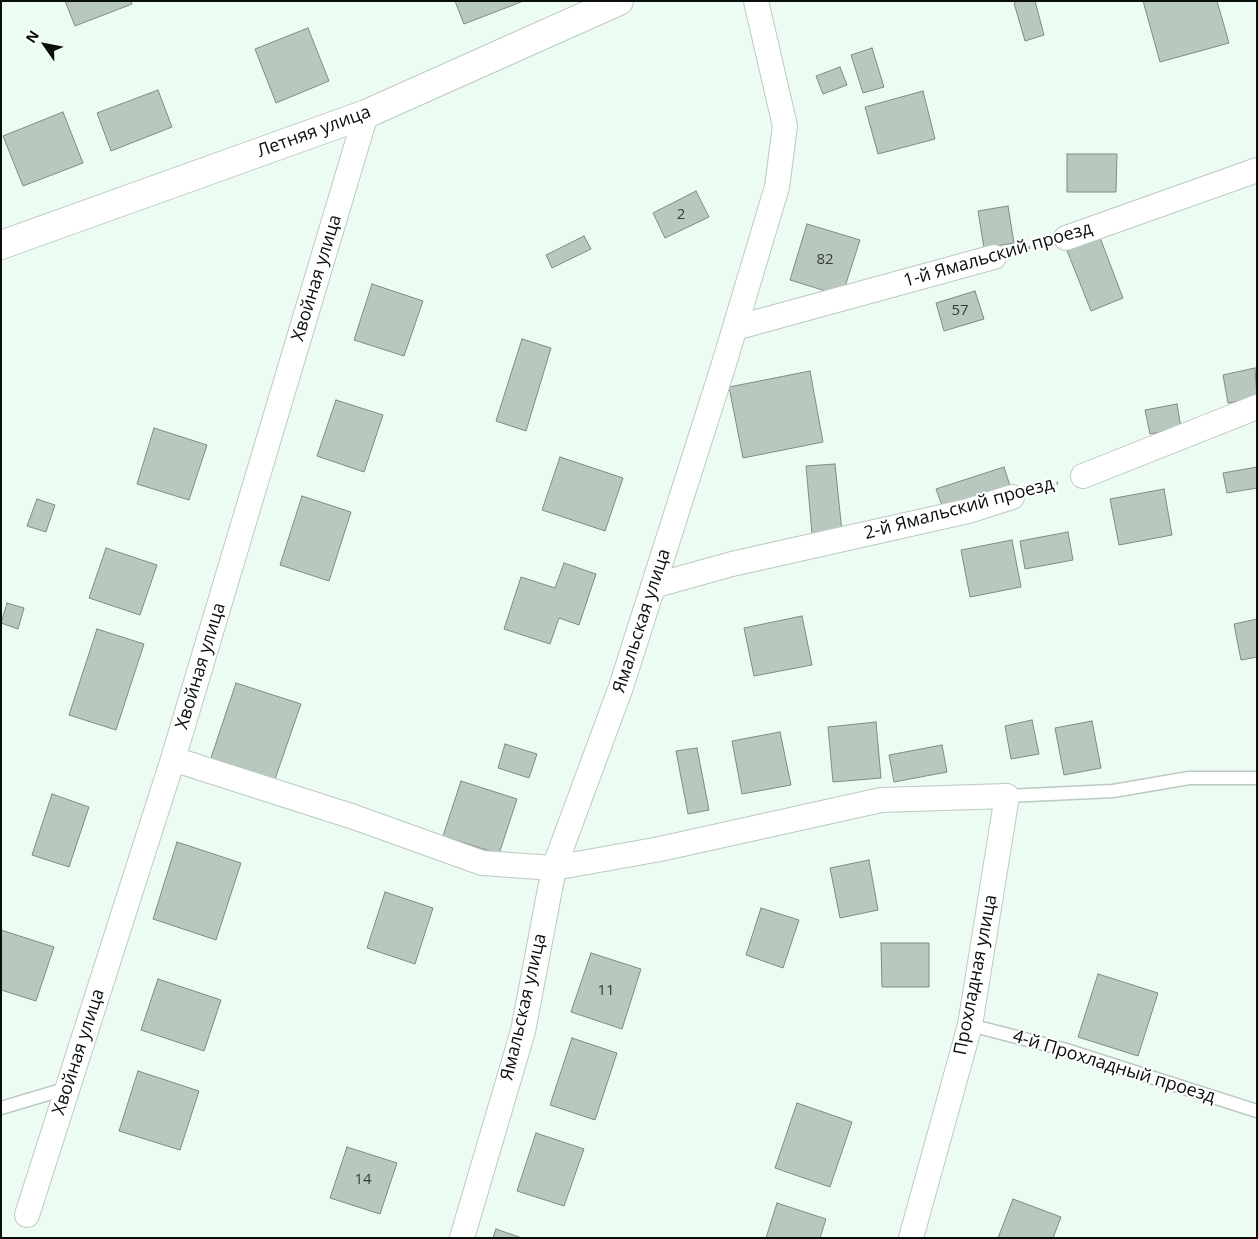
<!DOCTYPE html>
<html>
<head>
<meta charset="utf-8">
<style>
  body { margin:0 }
  #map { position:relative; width:1258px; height:1239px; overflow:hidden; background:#ecfcf2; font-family:"Open Sans",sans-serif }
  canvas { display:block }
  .frame { position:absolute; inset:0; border:2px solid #090f0b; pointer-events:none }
  .north { position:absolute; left:20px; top:20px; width:50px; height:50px; -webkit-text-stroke:4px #fff; paint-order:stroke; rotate:303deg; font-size:14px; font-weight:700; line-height:20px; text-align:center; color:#090f0b }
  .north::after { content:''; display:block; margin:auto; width:18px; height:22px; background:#090f0b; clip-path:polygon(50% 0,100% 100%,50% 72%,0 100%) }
</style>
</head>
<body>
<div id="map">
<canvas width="1258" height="1239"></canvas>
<div class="frame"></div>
<div class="north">N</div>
</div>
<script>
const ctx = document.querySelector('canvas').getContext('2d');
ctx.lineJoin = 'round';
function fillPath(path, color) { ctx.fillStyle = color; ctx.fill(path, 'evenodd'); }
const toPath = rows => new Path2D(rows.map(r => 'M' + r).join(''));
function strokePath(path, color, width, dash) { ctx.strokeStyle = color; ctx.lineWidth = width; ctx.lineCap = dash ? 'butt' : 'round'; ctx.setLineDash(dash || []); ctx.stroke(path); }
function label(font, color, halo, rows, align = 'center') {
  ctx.font = font + ' "Open Sans",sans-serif'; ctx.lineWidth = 4; ctx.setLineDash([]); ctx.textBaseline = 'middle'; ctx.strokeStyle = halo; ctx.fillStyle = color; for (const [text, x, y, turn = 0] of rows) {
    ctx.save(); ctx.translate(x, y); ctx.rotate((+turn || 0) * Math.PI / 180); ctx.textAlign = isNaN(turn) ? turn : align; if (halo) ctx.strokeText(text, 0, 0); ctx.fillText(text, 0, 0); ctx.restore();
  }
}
const building = toPath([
  [65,1,131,1,132,4,75,26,65,1],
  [455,1,521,1,521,2,464,24,455,1],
  [1019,1,1035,1,1044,35,1025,41,1014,3,1019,1],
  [1143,1,1217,1,1229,43,1160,62,1143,1],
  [308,28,329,81,276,103,255,49,308,28],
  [872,48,884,87,863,93,851,55,872,48],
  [840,67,847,85,823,94,816,76,840,67],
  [158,90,172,127,111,151,97,113,158,90],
  [923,91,935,139,878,154,865,107,923,91],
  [63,112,83,163,23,186,3,136,63,112],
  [1067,154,1117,154,1116,192,1067,192,1067,154],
  [696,191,709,217,665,238,653,213,696,191],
  [1008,206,1014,243,984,248,978,211,1008,206],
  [807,224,860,240,842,296,790,280,807,224],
  [1099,235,1123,298,1091,311,1066,248,1099,235],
  [584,236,591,249,552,268,546,255,584,236],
  [372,284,423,301,404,356,354,340,372,284],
  [975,291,984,319,944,331,936,303,975,291],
  [522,339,551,348,526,431,496,421,522,339],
  [1255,368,1257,398,1228,403,1223,375,1255,368],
  [810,371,823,442,743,458,729,387,810,371],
  [336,400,383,415,364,472,317,456,336,400],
  [1177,404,1181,428,1150,434,1145,410,1177,404],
  [154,428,207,445,189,500,137,484,154,428],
  [560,457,623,478,605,531,542,510,560,457],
  [835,464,842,532,812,534,806,466,835,464],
  [1004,467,1011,489,944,511,936,489,1004,467],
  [1257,467,1257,488,1227,493,1223,473,1257,467],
  [1164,489,1172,535,1119,545,1110,499,1164,489],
  [302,496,351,512,329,581,280,565,302,496],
  [37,499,55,505,46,532,27,526,37,499],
  [1068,532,1073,560,1025,569,1020,541,1068,532],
  [1012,540,1021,587,970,597,961,550,1012,540],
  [106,548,157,565,140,615,89,598,106,548],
  [564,563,596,574,579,625,559,618,550,644,504,629,521,577,555,588,564,563],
  [7,603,24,608,18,629,1,623,7,603],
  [802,616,812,665,754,676,744,628,802,616],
  [1257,619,1257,657,1241,660,1234,624,1257,619],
  [97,629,144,644,116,730,69,715,97,629],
  [236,683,301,704,274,782,210,761,236,683],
  [1032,720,1039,754,1011,759,1005,726,1032,720],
  [1092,721,1101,768,1064,775,1055,728,1092,721],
  [876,722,881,778,833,782,828,727,876,722],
  [780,732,791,785,742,794,732,741,780,732],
  [505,744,537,754,529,778,498,768,505,744],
  [942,745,947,772,894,782,889,755,942,745],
  [697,748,709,810,688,814,676,751,697,748],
  [461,781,517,799,499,854,443,836,461,781],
  [52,794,89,807,69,867,32,855,52,794],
  [177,842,241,863,216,940,153,919,177,842],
  [869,860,878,910,840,918,830,868,869,860],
  [385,892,433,908,415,964,367,948,385,892],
  [761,908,799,920,783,968,746,955,761,908],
  [1,930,54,947,36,1001,1,990,1,930],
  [881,943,929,943,929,987,882,987,881,943],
  [591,953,641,969,622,1029,571,1012,591,953],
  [1098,974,1158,993,1138,1056,1078,1037,1098,974],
  [158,979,221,1000,204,1051,141,1030,158,979],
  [572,1038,617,1053,595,1120,550,1105,572,1038],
  [138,1071,199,1091,180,1150,119,1131,138,1071],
  [797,1103,852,1122,830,1187,775,1168,797,1103],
  [536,1133,584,1149,564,1206,517,1191,536,1133],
  [347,1147,397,1163,380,1214,330,1198,347,1147],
  [1013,1199,1061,1217,1053,1238,998,1238,1013,1199],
  [777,1203,826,1219,820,1238,766,1238,777,1203],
  [496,1229,522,1238,493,1238,496,1229]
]);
fillPath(building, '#b9c8be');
strokePath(building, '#7e8c83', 1);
const service = toPath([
  [1007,796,1113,791,1189,778,1257,778],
  [970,1025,1063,1049,1257,1111],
  [1,1108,68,1088]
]);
const minor = toPath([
  [1066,238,1257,170],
  [735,328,994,257],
  [1083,476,1257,407],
  [653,586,732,564,968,511,1012,497],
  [173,759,354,817,482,863,554,868,660,849,881,800,1007,796,970,1025,911,1238],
  [27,1215,173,759,366,114],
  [462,1238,523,1031,554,868,621,687,723,367,777,187,785,126,756,1]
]);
const tertiary = toPath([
  [1,245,366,114,619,1]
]);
strokePath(service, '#bbcac1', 15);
strokePath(minor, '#bbcac1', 26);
strokePath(tertiary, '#bbcac1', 30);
strokePath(toPath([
  [1018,251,1041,244],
  [1035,490,1058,483]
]), '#95a199', 3, [5, 2.5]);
strokePath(service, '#fff', 12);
strokePath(minor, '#fff', 24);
strokePath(tertiary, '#fff', 28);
label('15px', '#353d38', null, [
  ["2",681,215],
  ["82",825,260],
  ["57",960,311],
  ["11",606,991],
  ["14",363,1180]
]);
label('18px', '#090f0b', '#fff', [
  ["Летняя улица",314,132,-20],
  ["1-й Ямальский проезд",998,255,-16],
  ["Хвойная улица",317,278,-73],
  ["2-й Ямальский проезд",959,509,-15],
  ["Ямальская улица",642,621,-72],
  ["Хвойная улица",201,666,-73],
  ["Прохладная улица",976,975,-79],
  ["Ямальская улица",524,1007,-77],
  ["Хвойная улица",79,1052,-72],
  ["4-й Прохладный проезд",1114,1067,17]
]);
</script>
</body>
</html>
